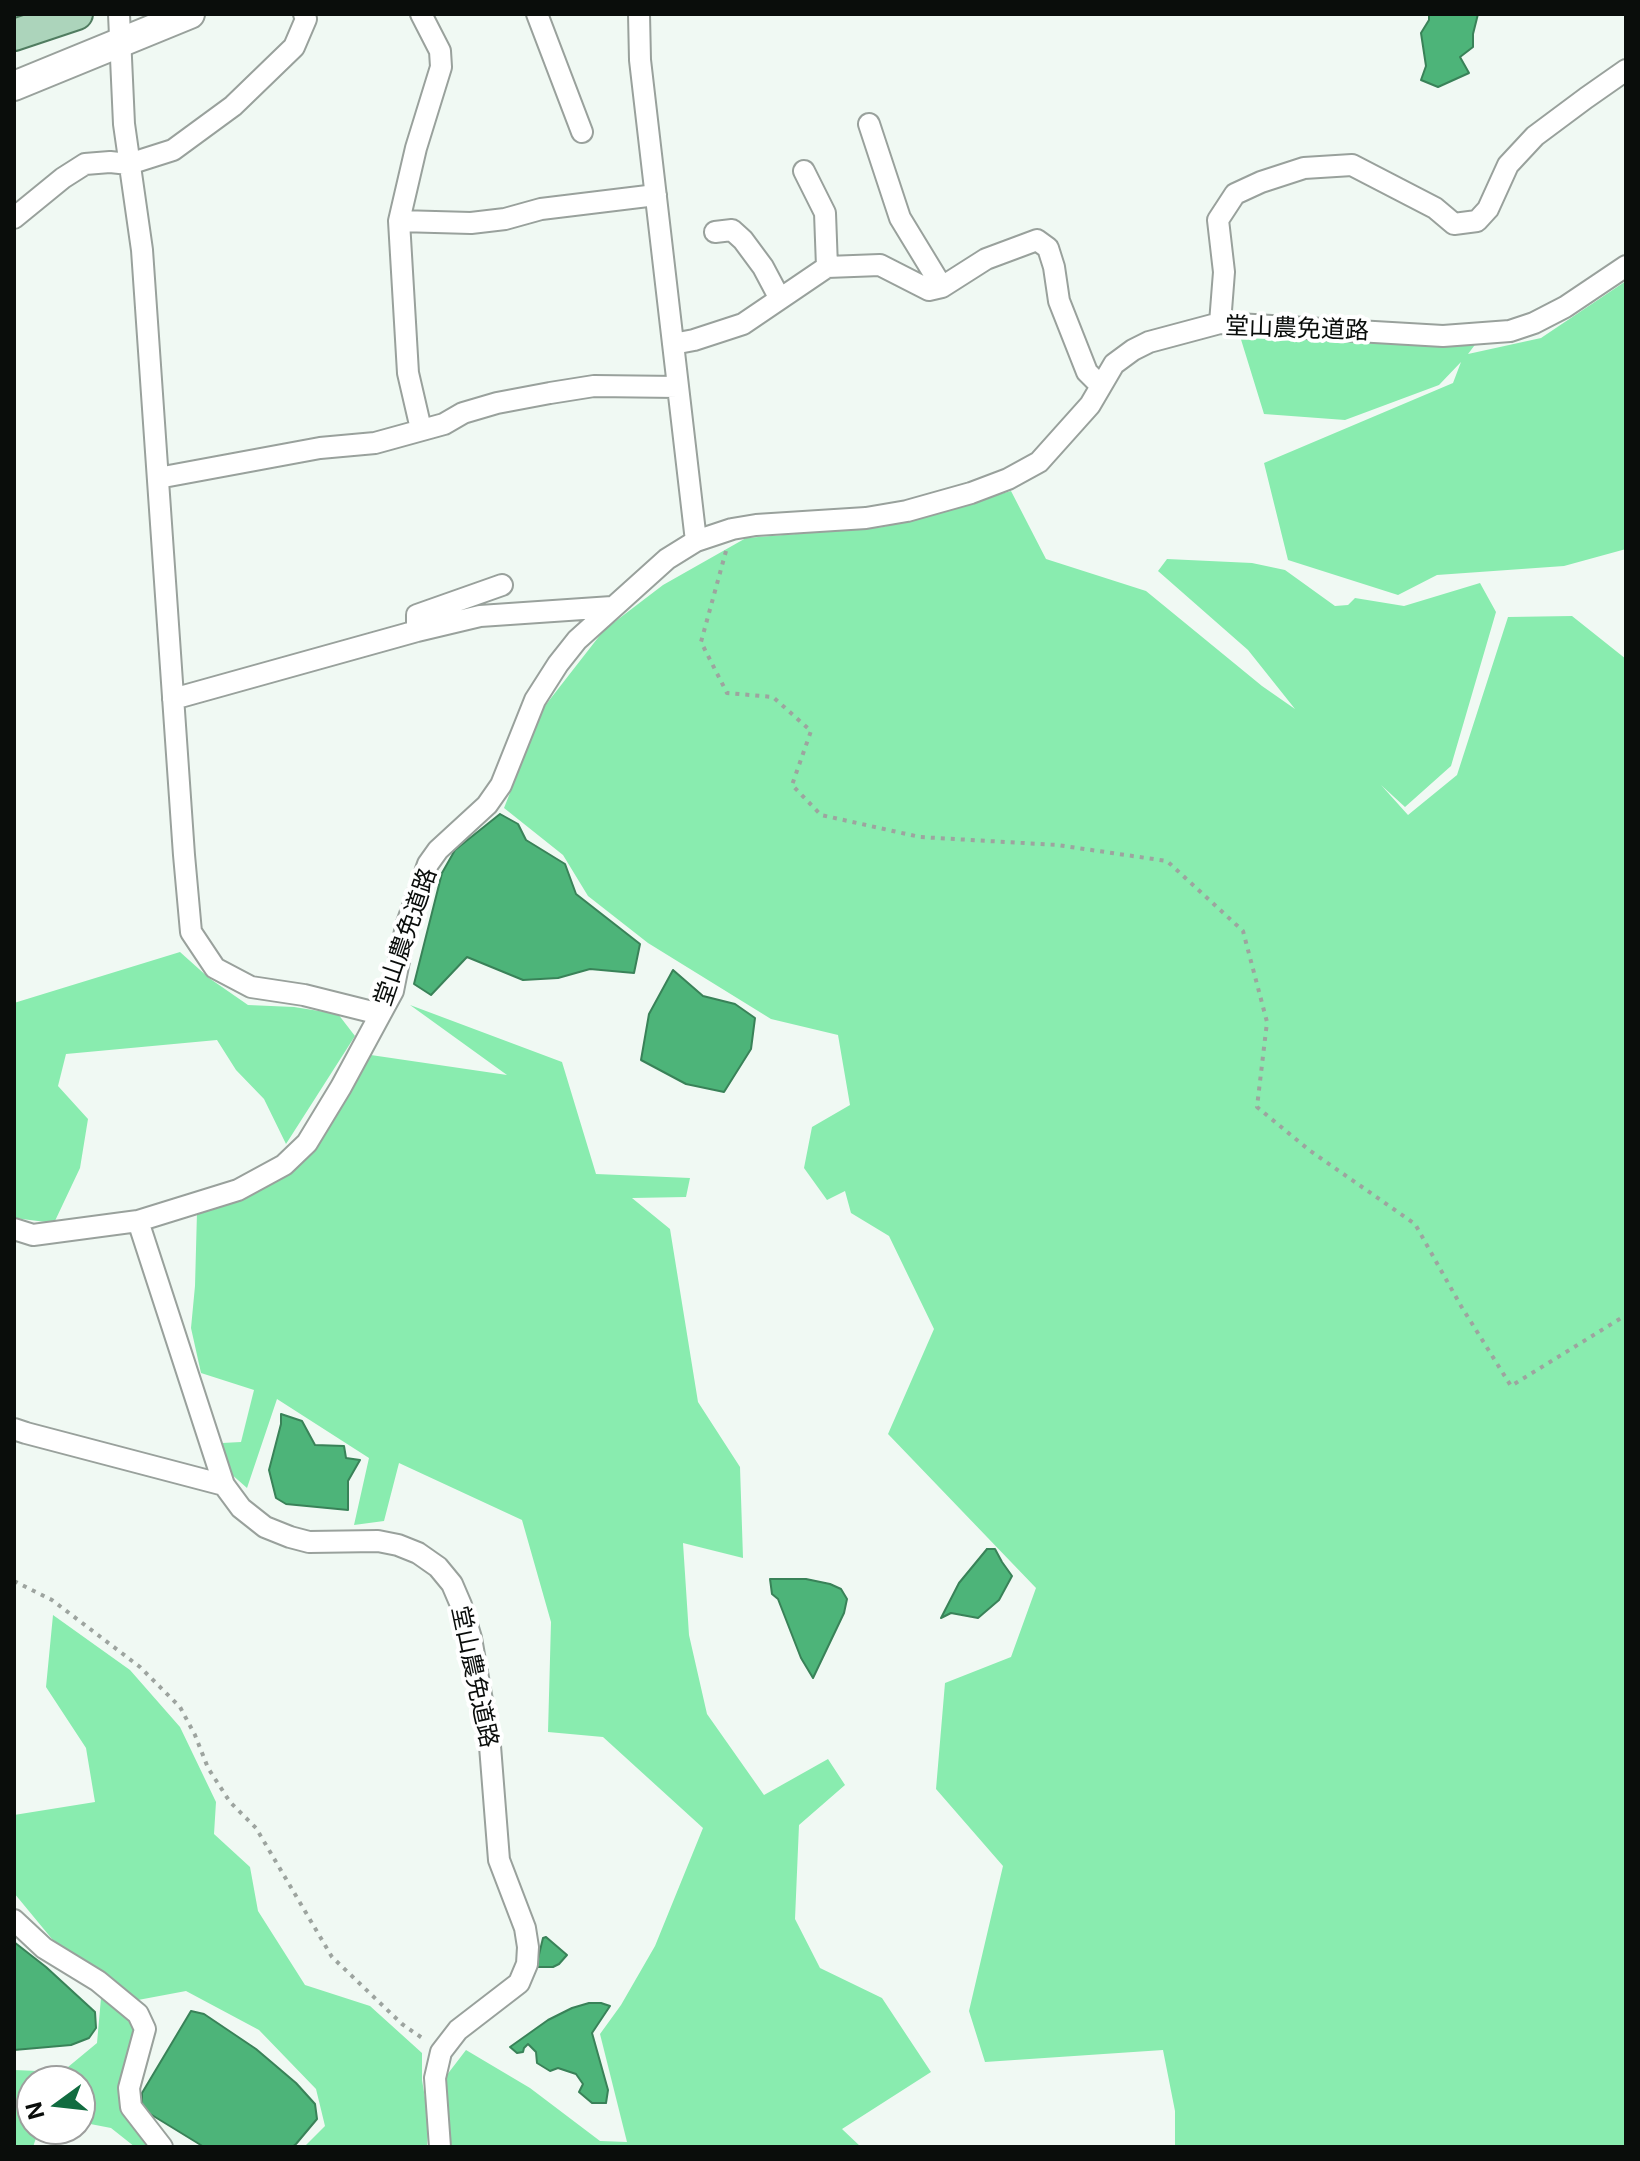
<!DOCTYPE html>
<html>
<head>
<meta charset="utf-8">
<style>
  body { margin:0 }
  #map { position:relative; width:1640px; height:2161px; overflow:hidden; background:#f0f9f3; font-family:Inter,sans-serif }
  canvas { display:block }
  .frame { position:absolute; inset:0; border:16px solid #0a0d0b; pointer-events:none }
  .north { position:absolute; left:16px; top:2065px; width:80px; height:80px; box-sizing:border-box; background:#fff; border:2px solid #9d9e9d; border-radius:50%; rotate:255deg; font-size:22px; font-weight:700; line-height:32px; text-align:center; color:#0a0d0b }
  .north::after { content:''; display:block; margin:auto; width:28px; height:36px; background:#116c40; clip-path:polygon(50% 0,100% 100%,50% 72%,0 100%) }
</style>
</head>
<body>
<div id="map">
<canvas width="1640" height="2161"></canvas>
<div class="frame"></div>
<div class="north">N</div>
</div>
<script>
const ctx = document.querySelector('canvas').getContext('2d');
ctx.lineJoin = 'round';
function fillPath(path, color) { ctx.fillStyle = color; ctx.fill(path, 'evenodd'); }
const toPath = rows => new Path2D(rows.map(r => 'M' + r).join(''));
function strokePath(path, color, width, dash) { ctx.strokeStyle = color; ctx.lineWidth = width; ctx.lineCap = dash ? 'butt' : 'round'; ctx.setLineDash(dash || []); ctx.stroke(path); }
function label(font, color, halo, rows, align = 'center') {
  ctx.font = font + ' Inter,"Noto Sans JP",sans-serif'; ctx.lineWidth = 8; ctx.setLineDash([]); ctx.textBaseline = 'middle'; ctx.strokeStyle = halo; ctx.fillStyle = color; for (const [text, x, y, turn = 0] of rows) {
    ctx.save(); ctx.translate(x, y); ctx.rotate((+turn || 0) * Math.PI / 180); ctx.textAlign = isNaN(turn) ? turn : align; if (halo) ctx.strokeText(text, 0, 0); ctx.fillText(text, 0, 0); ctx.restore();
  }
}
fillPath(toPath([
  [1626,281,1626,549,1564,566,1437,575,1398,595,1288,560,1264,463,1453,383,1461,362,1439,385,1345,420,1264,414,1239,333,1477,342,1468,354,1541,338],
  [1011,491,1046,559,1146,591,1262,686,1295,709,1248,650,1158,571,1167,559,1252,563,1285,570,1335,606,1348,605,1355,598,1404,606,1480,583,1496,612,1451,766,1405,807,1381,785,1408,815,1457,775,1508,617,1572,616,1626,659,1626,2147,1175,2147,1175,2111,1163,2050,985,2062,969,2011,1003,1866,936,1789,945,1683,1011,1657,1036,1588,888,1434,934,1329,889,1236,851,1213,845,1191,827,1200,804,1168,812,1127,850,1105,838,1035,771,1019,648,943,588,896,563,855,504,808,544,707,604,630,663,585,746,538,883,527],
  [180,952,209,978,248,1005,294,1007,338,1014,355,1036,286,1144,264,1099,236,1070,217,1040,66,1054,58,1086,88,1119,80,1168,54,1223,14,1218,14,1003],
  [410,1005,562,1062,596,1174,690,1178,686,1197,632,1198,670,1229,698,1402,740,1467,743,1558,683,1543,689,1635,707,1714,764,1795,828,1759,845,1785,799,1825,795,1919,820,1968,882,1998,931,2072,842,2129,861,2147,445,2147,443,2080,466,2050,530,2088,600,2141,627,2142,600,2034,621,2005,655,1946,703,1828,603,1737,548,1732,551,1622,522,1520,399,1463,384,1521,354,1525,369,1458,277,1399,247,1488,230,1473,222,1443,241,1442,254,1390,201,1373,191,1328,195,1286,197,1212,270,1185,321,1136,364,1054,507,1075],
  [53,1615,130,1670,180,1727,216,1802,214,1834,250,1867,258,1911,305,1985,370,2006,422,2053,422,2080,429,2122,427,2147,304,2147,325,2126,316,2089,259,2030,186,1991,138,2000,52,1939,14,1893,14,1815,95,1802,86,1748,46,1687],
  [101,1998,134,2025,123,2099,157,2147,135,2147,111,2128,80,2122,80,2081,32,2081,32,2129,39,2129,33,2147,14,2147,14,2070,62,2072,97,2043]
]), '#89ecaf');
const water = toPath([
  [1429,14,1478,14,1473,34,1473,47,1460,57,1469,73,1438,87,1421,80,1426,66,1421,33,1429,20,1429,14],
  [500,814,518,824,526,840,565,864,576,894,640,944,634,973,590,969,558,978,523,980,467,957,431,995,414,984,442,873,455,850,500,814],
  [673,970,703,996,735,1004,755,1018,751,1049,724,1092,686,1084,641,1060,649,1014,673,970],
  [281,1414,302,1421,315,1445,344,1446,346,1458,360,1460,348,1481,348,1510,286,1504,276,1498,269,1470,281,1424,281,1414],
  [987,1549,995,1549,1002,1562,1012,1576,999,1600,978,1618,951,1613,941,1618,959,1583,987,1549],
  [770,1579,806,1579,830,1584,841,1589,847,1599,844,1613,813,1678,801,1658,778,1599,772,1594,770,1579],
  [546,1937,567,1955,559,1964,553,1967,536,1967,543,1938,546,1937],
  [14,1942,46,1967,95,2012,96,2028,89,2038,71,2045,14,2050,14,1942],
  [589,2003,601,2003,610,2006,592,2033,608,2090,606,2103,592,2103,579,2092,583,2084,576,2074,558,2068,550,2071,537,2063,536,2052,528,2044,524,2048,523,2052,517,2053,510,2047,548,2020,572,2008,589,2003],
  [191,2011,204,2014,256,2049,296,2083,315,2104,317,2119,296,2144,292,2147,204,2147,142,2109,142,2093,191,2011]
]);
fillPath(water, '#4db479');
strokePath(water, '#398258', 2);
const street = toPath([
  [119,14,124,124,142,250,184,855,191,932,215,968,251,987,304,995,380,1014],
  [421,14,440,51,441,67,416,148,399,221,408,373,421,429],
  [537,14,582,132],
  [639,14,640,60,696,541],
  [869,124,900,218,942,287],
  [804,171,825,213,827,267],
  [14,218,63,178,85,164,110,162,129,164,173,150,233,106,294,47,306,19,304,14],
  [399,221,471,223,505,219,541,209,656,195],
  [715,232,732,230,743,240,763,267,780,299],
  [1220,323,1224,272,1218,220,1235,194,1261,182,1304,168,1352,165,1435,208,1454,224,1477,221,1488,209,1508,165,1535,136,1586,98,1626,70],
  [673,344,694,340,743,324,827,267,880,265,929,290,942,287,986,259,1037,240,1048,248,1054,267,1059,301,1087,372,1101,386],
  [158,478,320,448,375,443,444,424,463,413,497,403,550,393,594,386,678,387],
  [417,631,417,615,502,585],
  [173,699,417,631,480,616,612,607],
  [14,1229,33,1235,138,1221],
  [14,1429,26,1433,224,1485],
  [14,1920,44,1948,98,1981,138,2014,145,2029,129,2088,131,2107,162,2147],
  [440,2147,435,2078,441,2052,458,2030,519,1983,527,1964,528,1947,525,1928,499,1860,490,1746,471,1638,461,1605,452,1584,438,1567,418,1553,398,1545,378,1541,309,1542,290,1537,265,1527,241,1508,224,1485,138,1221,238,1190,284,1165,307,1143,341,1087,393,991,406,926,428,864,438,850,487,805,501,785,535,700,558,664,577,640,667,559,696,541,732,529,756,525,866,518,907,511,971,493,1008,479,1039,462,1090,405,1114,364,1133,350,1149,342,1220,323,1443,336,1510,331,1534,323,1565,307,1626,266]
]);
const secondary = toPath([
  [14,86,190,14]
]);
const primary = toPath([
  [14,35,77,14]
]);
strokePath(street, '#99a19c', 24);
strokePath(secondary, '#99a19c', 32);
strokePath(primary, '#507c60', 34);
strokePath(toPath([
  [726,551,701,642,727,693,773,697,811,731,792,785,821,815,920,837,1057,845,1167,861,1243,931,1267,1022,1257,1107,1309,1150,1415,1224,1461,1306,1511,1386,1626,1315],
  [14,1581,52,1600,140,1667,180,1707,195,1735,208,1768,230,1802,256,1828,332,1957,402,2024,425,2040]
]), '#9da49f', 4, [4, 6]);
strokePath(street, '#fff', 20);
strokePath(secondary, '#fff', 28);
strokePath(primary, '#acd4bb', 30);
label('24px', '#0a0d0b', '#fff', [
  ["堂山農免道路",1297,329,2],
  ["堂山農免道路",406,937,-71],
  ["堂山農免道路",474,1677,78]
]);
</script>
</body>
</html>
